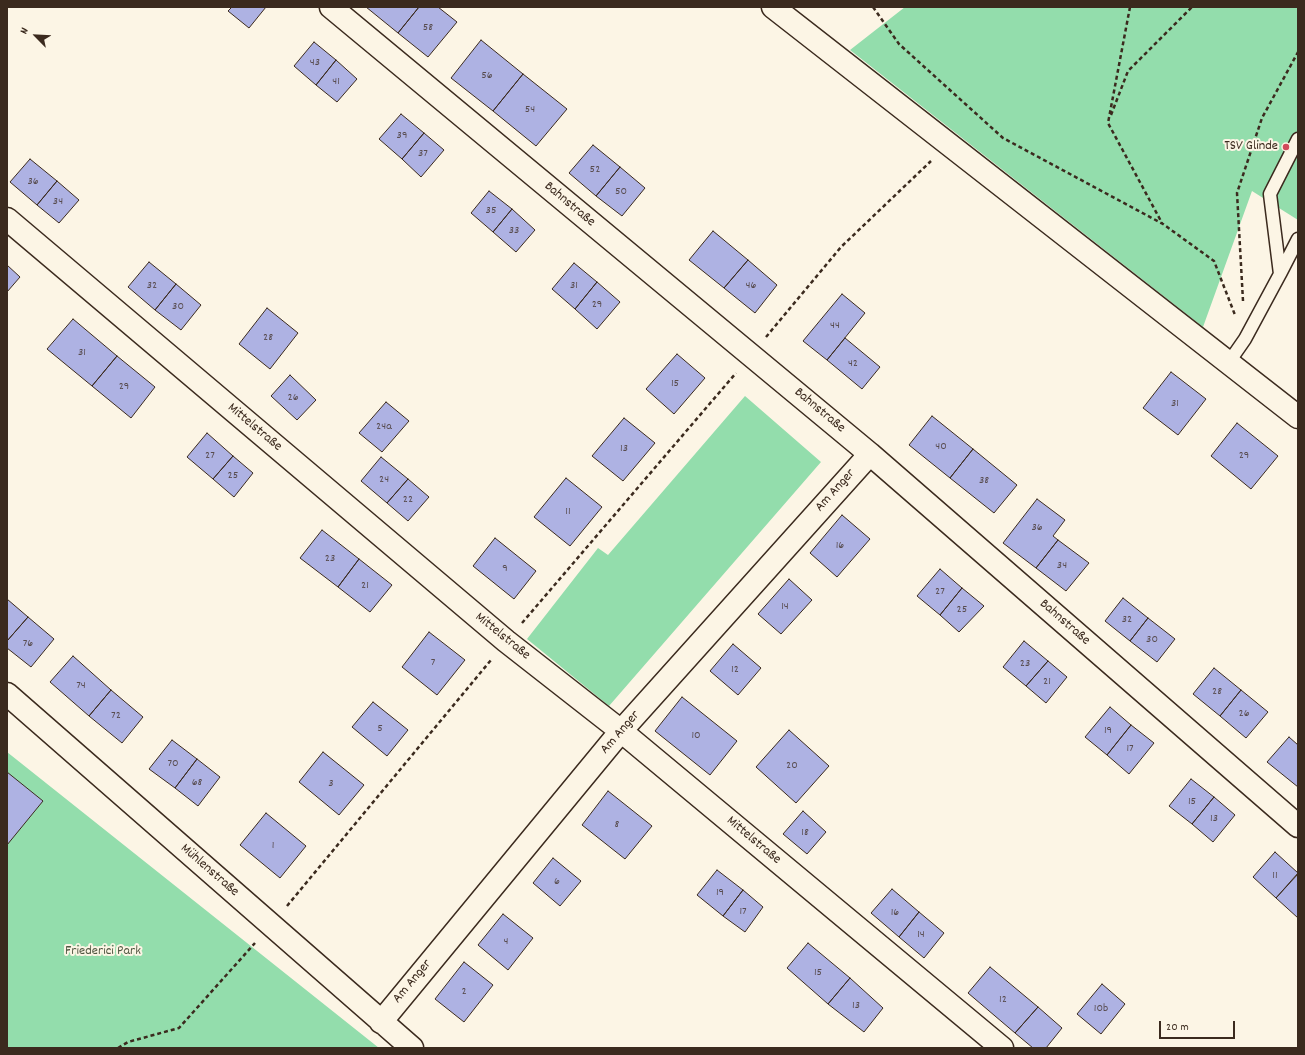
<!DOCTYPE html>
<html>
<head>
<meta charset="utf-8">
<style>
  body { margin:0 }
  #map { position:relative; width:1305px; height:1055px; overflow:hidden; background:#fcf5e5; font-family:Dekko,sans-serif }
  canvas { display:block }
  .frame { position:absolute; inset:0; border:8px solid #3b2a1e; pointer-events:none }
  .north { position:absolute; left:16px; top:16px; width:40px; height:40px; -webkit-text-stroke:3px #fcf5e5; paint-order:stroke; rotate:294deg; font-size:11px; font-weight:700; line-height:16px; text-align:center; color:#3b2a1e }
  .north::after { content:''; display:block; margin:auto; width:14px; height:18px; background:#3b2a1e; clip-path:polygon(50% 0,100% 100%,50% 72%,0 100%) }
  .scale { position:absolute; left:1159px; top:1021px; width:76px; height:18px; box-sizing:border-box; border:2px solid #3b2a1e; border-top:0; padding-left:5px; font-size:12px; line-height:14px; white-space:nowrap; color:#3b2a1e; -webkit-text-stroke:3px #fcf5e5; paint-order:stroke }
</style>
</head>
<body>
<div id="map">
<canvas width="1305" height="1055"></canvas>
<div class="frame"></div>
<div class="north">N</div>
<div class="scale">20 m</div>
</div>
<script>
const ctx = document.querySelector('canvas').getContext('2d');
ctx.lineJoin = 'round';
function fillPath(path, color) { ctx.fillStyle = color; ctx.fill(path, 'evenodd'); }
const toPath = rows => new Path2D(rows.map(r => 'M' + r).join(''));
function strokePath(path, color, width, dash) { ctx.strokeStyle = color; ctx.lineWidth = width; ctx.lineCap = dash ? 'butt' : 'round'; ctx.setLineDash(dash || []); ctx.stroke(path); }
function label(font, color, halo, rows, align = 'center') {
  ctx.font = font + ' Dekko,sans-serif'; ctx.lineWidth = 4; ctx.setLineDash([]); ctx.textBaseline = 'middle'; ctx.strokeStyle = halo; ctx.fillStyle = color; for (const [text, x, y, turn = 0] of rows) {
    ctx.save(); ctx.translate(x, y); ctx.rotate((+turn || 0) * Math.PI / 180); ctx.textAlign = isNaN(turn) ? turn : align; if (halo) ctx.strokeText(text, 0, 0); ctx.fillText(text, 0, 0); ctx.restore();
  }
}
fillPath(toPath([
  [905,7,1298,7,1298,220,1252,191,1203,327,850,50],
  [745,396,821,462,609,706,527,639,598,548,608,555],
  [7,752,379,1048,7,1048]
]), '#93ddac');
const building = toPath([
  [232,7,266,7,249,28,228,11,232,7],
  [366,7,419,7,398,33,366,7],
  [419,7,438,7,457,22,428,57,398,33,419,7],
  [481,40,523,74,493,111,451,78,481,40],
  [314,42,336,60,316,85,294,66,314,42],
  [336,60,357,79,337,102,316,85,336,60],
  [523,74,567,109,536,146,493,111,523,74],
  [401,114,424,133,402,159,379,139,401,114],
  [424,133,444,150,421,177,402,159,424,133],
  [593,145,620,167,596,196,569,173,593,145],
  [30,159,57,181,37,205,10,182,30,159],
  [620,167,645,188,622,216,596,196,620,167],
  [57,181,79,200,59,223,37,205,57,181],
  [489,191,512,209,493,232,471,213,489,191],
  [512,209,535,230,516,252,493,232,512,209],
  [713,231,748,260,724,288,689,260,713,231],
  [748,260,777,285,755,313,724,288,748,260],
  [149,262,176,284,155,310,128,287,149,262],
  [574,263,597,282,575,309,552,289,574,263],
  [7,265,20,277,7,292,7,265],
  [597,282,620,302,597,329,575,309,597,282],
  [176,284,201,305,181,330,155,310,176,284],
  [842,294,865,313,827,360,803,341,842,294],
  [267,308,298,333,270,369,239,344,267,308],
  [73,319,117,356,92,386,47,349,73,319],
  [845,338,880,367,862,389,827,360,845,338],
  [677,354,705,378,674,414,646,389,677,354],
  [117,356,155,387,131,418,92,386,117,356],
  [1171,372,1206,399,1178,435,1143,408,1171,372],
  [290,375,316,400,297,420,271,396,290,375],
  [386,402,409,421,382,452,359,433,386,402],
  [932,416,973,449,950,478,909,445,932,416],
  [624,418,655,443,623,481,592,456,624,418],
  [1237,423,1278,456,1251,489,1211,456,1237,423],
  [207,433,233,456,213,479,187,457,207,433],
  [973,449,1017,485,994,513,950,478,973,449],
  [233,456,253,473,234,497,213,479,233,456],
  [381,457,408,479,387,503,361,481,381,457],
  [566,478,602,507,570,546,534,517,566,478],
  [408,479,429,497,408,521,387,503,408,479],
  [1037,499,1065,520,1053,536,1058,540,1036,568,1003,543,1037,499],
  [842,515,870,539,837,577,810,553,842,515],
  [322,530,359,559,338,587,300,558,322,530],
  [495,538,536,571,514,599,473,566,495,538],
  [1058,540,1089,563,1066,591,1036,568,1058,540],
  [359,559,392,585,370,612,338,587,359,559],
  [940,569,962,588,940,615,917,596,940,569],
  [789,579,812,600,781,634,758,614,789,579],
  [962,588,984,606,959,632,940,615,962,588],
  [1123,598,1148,618,1130,641,1105,621,1123,598],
  [7,599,28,617,7,641,7,599],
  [28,617,54,639,31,667,7,648,7,641,28,617],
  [1148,618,1175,639,1157,662,1130,641,1148,618],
  [429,632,465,660,437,695,402,667,429,632],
  [1024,641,1048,661,1026,686,1003,667,1024,641],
  [733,644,761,668,738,695,710,671,733,644],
  [73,656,111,690,89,716,50,682,73,656],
  [1048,661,1067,677,1046,703,1026,686,1048,661],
  [1214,668,1241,690,1220,716,1193,694,1214,668],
  [111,690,143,717,122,743,89,716,111,690],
  [1241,690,1268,712,1246,738,1220,716,1241,690],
  [682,697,737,741,710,775,655,731,682,697],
  [373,702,408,730,387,756,352,727,373,702],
  [1110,707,1131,725,1107,755,1085,737,1110,707],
  [1131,725,1154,743,1129,774,1107,755,1131,725],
  [789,730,829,766,796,803,756,767,789,730],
  [1289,737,1298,745,1298,787,1267,762,1289,737],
  [172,740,197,759,175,788,149,769,172,740],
  [323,752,364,785,339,815,299,782,323,752],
  [197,759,220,777,198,806,175,788,197,759],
  [7,772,43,801,7,845,7,772],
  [1191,779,1214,797,1192,824,1169,806,1191,779],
  [608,791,652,826,625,859,582,825,608,791],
  [1214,797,1235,815,1213,842,1192,824,1214,797],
  [803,811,826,832,807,854,783,834,803,811],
  [266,813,306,846,280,878,240,845,266,813],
  [1275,852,1298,873,1276,898,1253,877,1275,852],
  [553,858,581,881,560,906,533,883,553,858],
  [717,870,743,890,723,916,697,895,717,870],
  [1298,874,1298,918,1276,898,1298,874],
  [892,889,919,912,899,937,871,913,892,889],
  [743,890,763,907,745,932,723,916,743,890],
  [919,912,944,933,924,958,899,937,919,912],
  [503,914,533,938,508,970,478,945,503,914],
  [808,943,850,978,828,1004,787,968,808,943],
  [464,962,493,985,464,1022,435,999,464,962],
  [990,967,1038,1007,1015,1033,968,993,990,967],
  [850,978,883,1008,864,1032,828,1004,850,978],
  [1102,984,1125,1004,1101,1034,1077,1014,1102,984],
  [1038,1007,1062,1028,1046,1048,1033,1048,1015,1033,1038,1007]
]);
fillPath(building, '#aeb2e3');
strokePath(building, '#3b2a1e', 1);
const service = toPath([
  [1280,274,1298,239],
  [1229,362,1245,339,1280,274,1270,194,1298,139]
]);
const minor = toPath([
  [331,7,870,454,1298,826],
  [773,7,1298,417],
  [7,219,506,641,621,731,1002,1048],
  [7,694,412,1048],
  [381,1022,621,731,870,454]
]);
strokePath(service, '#3b2a1e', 15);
strokePath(minor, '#3b2a1e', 25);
strokePath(toPath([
  [873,7,899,44,1003,138,1163,224,1214,261,1235,315],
  [1130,7,1108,123,1162,223],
  [1111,115,1128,71,1192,7],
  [1243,301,1237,193,1262,118,1298,52],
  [766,337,841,247,931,161],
  [522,623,736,373],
  [287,906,491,660],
  [118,1048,128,1042,179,1028,255,943]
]), '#3b2a1e', 2.5, [4, 3]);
strokePath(service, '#fcf5e5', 12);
strokePath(minor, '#fcf5e5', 22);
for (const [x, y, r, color] of [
  [1286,147,4,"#d1495b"]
]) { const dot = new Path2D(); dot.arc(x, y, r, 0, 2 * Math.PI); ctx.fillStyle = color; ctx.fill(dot); strokePath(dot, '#fcf5e5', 1.5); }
label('12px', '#584c4f', null, [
  ["58",428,28],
  ["43",315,63],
  ["56",487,76],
  ["41",336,82],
  ["54",530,110],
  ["39",402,136],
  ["37",423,154],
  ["52",595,170],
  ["36",33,182],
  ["50",621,192],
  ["34",58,202],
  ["35",491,211],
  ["33",514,231],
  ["32",152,286],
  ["31",574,286],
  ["46",751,286],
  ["29",597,305],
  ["30",178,307],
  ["44",835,326],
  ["28",268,338],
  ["31",82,353],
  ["42",853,364],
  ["15",675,384],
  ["29",124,387],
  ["26",293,398],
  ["31",1175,404],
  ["24a",384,427],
  ["40",941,447],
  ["13",624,449],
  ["27",210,456],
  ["29",1244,456],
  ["25",233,476],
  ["24",384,480],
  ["38",984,481],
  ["22",408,500],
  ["11",568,512],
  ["36",1037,528],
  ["16",840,546],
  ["23",330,559],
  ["34",1062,566],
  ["9",505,569],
  ["21",365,586],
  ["27",940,592],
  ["14",785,607],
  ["25",962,610],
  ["32",1127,620],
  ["30",1152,640],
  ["76",28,644],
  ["7",433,663],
  ["23",1025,664],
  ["12",735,670],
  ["21",1047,682],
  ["74",81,686],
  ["28",1217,692],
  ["26",1244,714],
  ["72",116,716],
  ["5",380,729],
  ["19",1108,731],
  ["10",696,736],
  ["17",1130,749],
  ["70",173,764],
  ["20",792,766],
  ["68",197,783],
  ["3",331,784],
  ["15",1192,802],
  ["13",1214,819],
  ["8",617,825],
  ["18",805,833],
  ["1",273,846],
  ["11",1275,876],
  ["6",557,882],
  ["19",720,893],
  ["17",743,912],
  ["16",895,913],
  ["14",921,935],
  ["4",506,942],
  ["15",818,973],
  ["2",464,992],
  ["12",1003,1000],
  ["13",856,1006],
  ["10b",1101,1009]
]);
label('14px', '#3b2a1e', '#fcf5e5', [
  ["TSV Glinde",1278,147]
], 'right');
label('14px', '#3b2a1e', '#fcf5e5', [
  ["Bahnstraße",569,205,40],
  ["Bahnstraße",819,411,40],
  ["Mittelstraße",254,428,40],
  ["Am Anger",836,491,-48],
  ["Bahnstraße",1064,623,41],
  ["Mittelstraße",502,637,39],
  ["Am Anger",621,733,-49],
  ["Mittelstraße",753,841,40],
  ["Mühlenstraße",209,871,41],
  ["Am Anger",413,982,-50]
]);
label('14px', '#515742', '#fcf5e5', [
  ["Friederici Park",103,952]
]);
</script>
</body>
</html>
